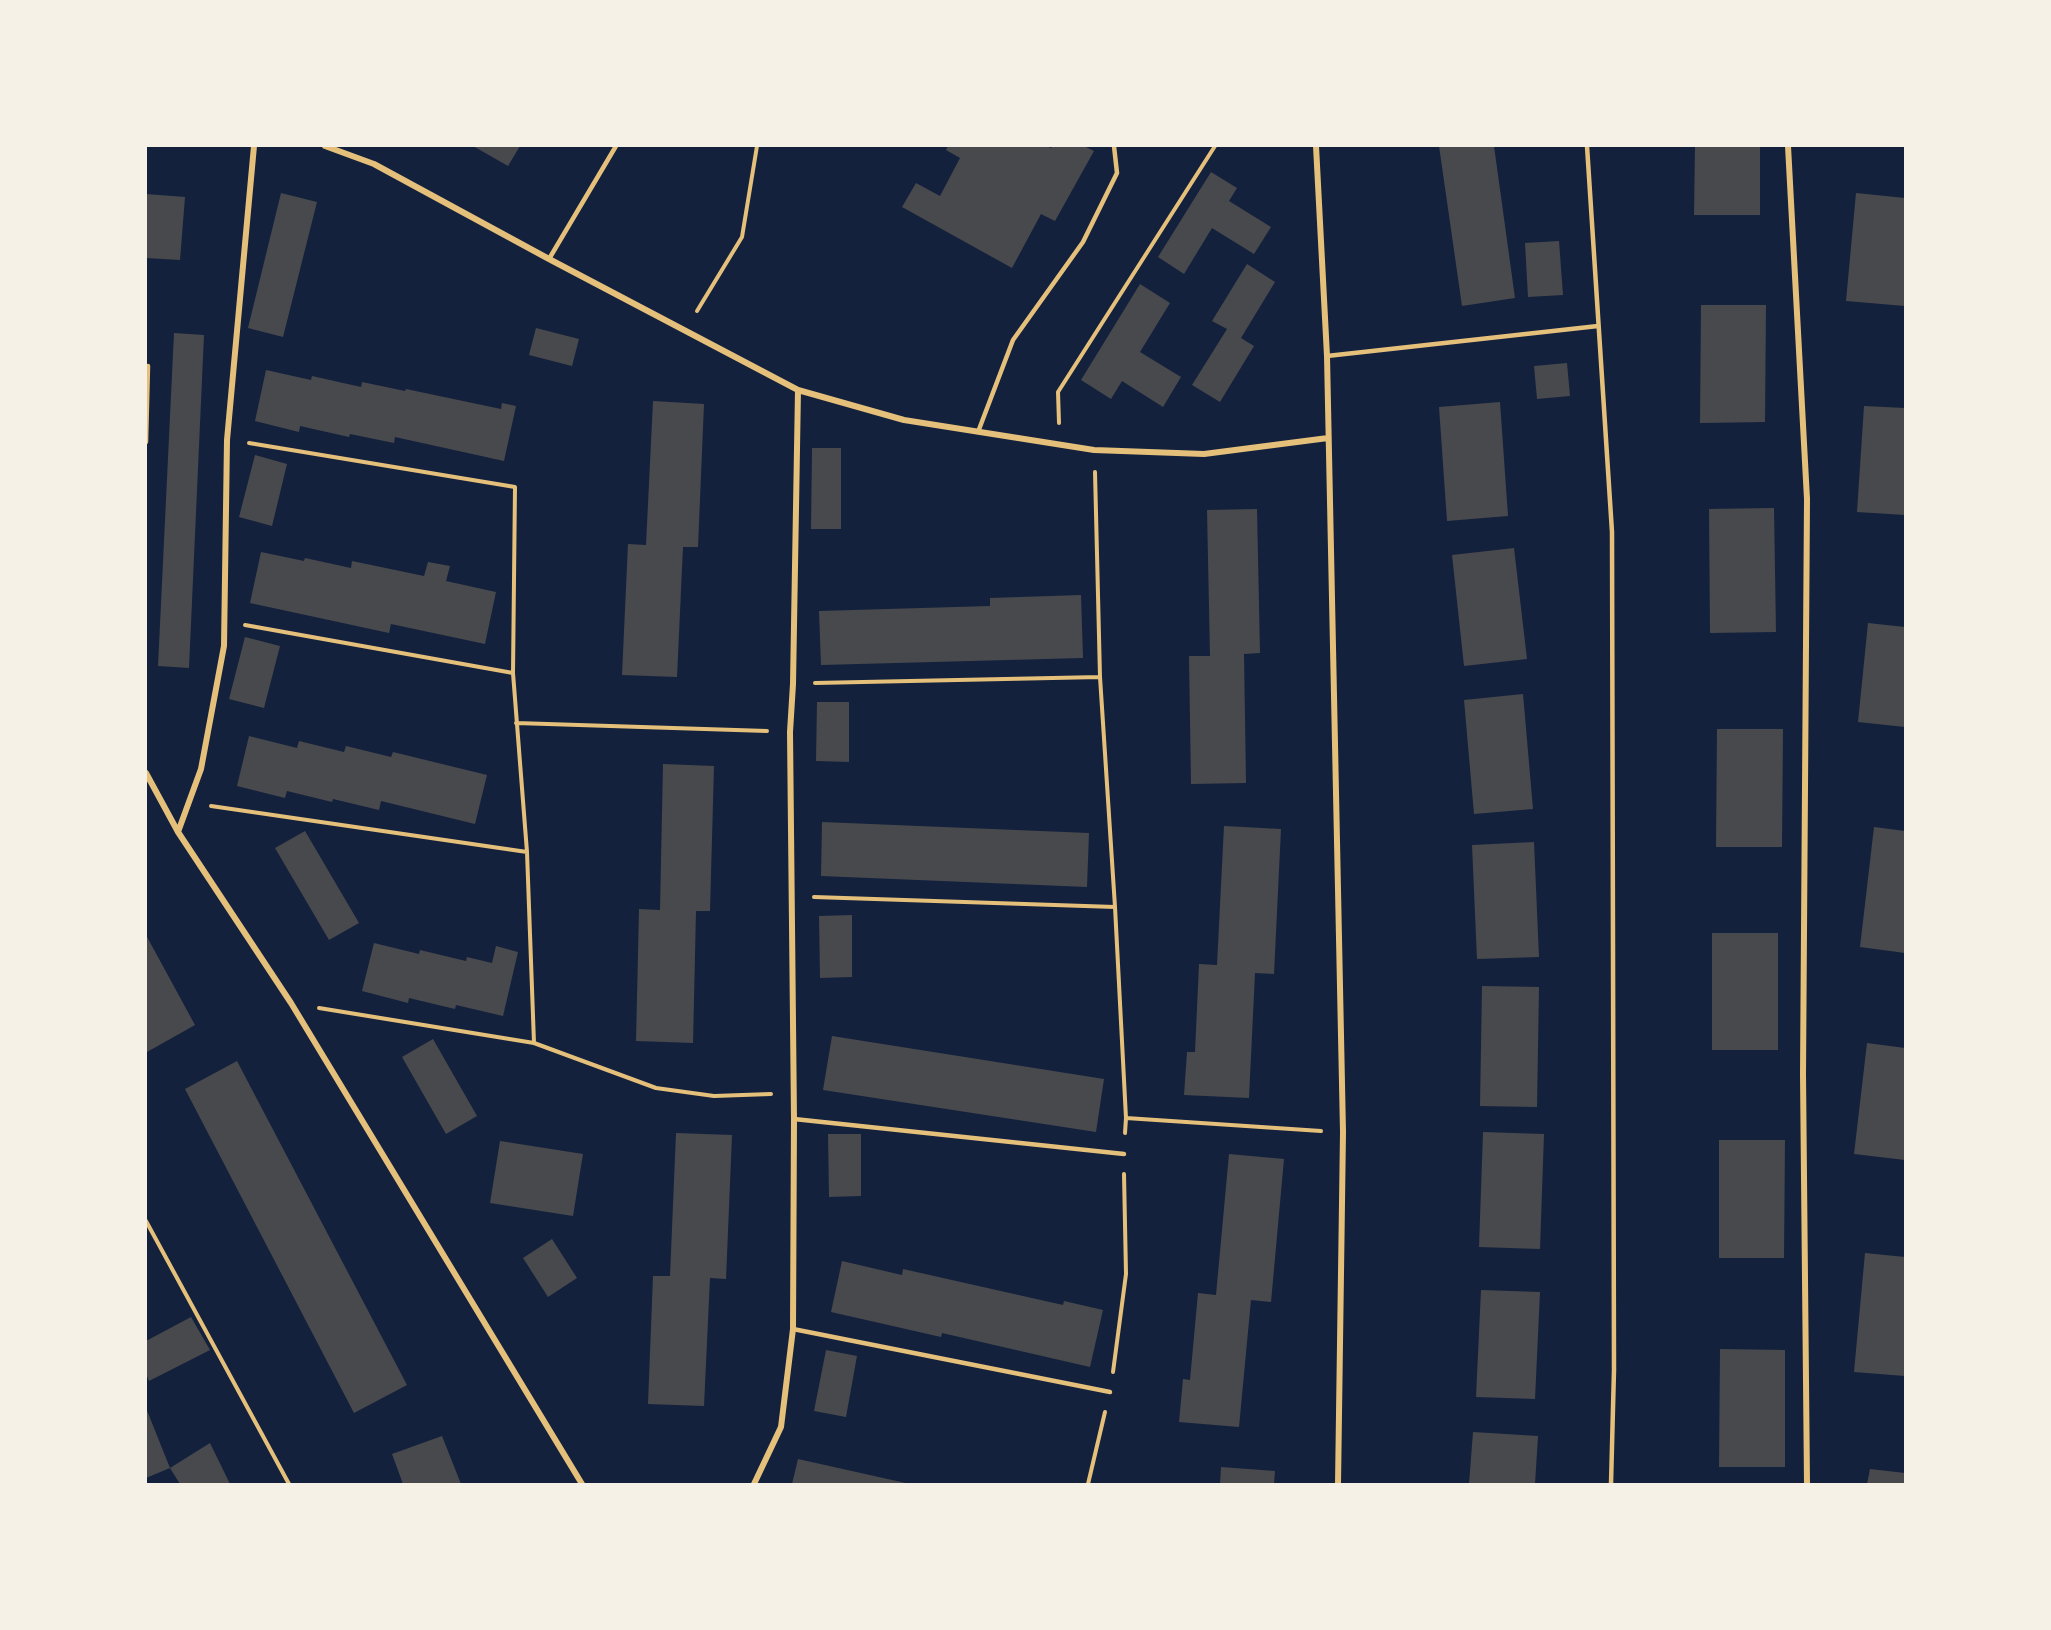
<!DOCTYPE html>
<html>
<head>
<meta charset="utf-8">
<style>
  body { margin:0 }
  #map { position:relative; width:2051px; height:1630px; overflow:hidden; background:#14213d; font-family:"Work Sans",sans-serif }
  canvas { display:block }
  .frame { position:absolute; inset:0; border:147px solid #f6f1e7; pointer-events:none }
</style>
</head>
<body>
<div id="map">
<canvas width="2051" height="1630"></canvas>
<div class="frame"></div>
</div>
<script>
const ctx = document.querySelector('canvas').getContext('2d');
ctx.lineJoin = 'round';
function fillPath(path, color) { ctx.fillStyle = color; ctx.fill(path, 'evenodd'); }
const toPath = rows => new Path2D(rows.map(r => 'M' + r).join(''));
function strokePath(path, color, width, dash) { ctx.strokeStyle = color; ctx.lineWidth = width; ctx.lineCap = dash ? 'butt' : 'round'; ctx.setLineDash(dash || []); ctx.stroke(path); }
fillPath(toPath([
  [473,146,520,146,508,166],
  [948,146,1046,146,1051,148,1053,146,1084,146,1094,151,1055,221,1041,214,1012,268,902,207,916,183,940,196,960,158,946,150],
  [1439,146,1494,146,1515,298,1462,306],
  [1695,146,1760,146,1760,215,1694,215],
  [1211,172,1237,188,1229,201,1271,227,1254,254,1212,228,1184,274,1158,257],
  [281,193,317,202,283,337,248,328],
  [1856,193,1905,198,1905,306,1846,301],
  [146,194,185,197,180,260,146,258],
  [1559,241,1563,295,1528,297,1525,243],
  [1247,264,1275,282,1241,338,1254,346,1220,402,1192,385,1227,329,1212,321],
  [1140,284,1170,303,1140,352,1181,377,1163,407,1122,381,1111,399,1081,380],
  [1701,305,1766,305,1765,422,1700,423],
  [536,328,579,339,572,366,529,355],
  [174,333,204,335,189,668,158,666],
  [1567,363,1570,396,1537,399,1534,366],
  [266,370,311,380,312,376,361,387,362,382,405,391,406,389,501,409,502,403,516,406,504,461,395,437,394,443,350,434,349,437,300,426,299,432,255,421],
  [653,401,704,404,698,547,683,547,677,677,622,675,628,544,646,545],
  [1500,402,1508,516,1447,521,1439,407],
  [1864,406,1905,408,1905,515,1857,512],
  [812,448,841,448,841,529,811,529],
  [255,455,287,464,272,526,239,517],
  [1774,508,1776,632,1710,633,1709,509],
  [1257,509,1260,653,1244,654,1246,783,1191,784,1189,656,1210,656,1207,510],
  [1514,548,1527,659,1464,666,1452,555],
  [261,552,304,561,305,558,351,568,352,561,424,576,428,562,450,566,446,581,496,592,485,644,391,624,389,633,250,603],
  [1081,595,1083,658,821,665,819,611,990,606,990,598],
  [1868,623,1905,627,1905,727,1858,722],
  [245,637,280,646,264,708,229,699],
  [1523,694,1533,809,1474,814,1464,700],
  [817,702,849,702,849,762,816,761],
  [1717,729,1783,729,1782,847,1716,847],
  [249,736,297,748,299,741,344,752,346,746,391,757,393,752,487,775,475,824,381,801,379,810,333,799,332,802,287,791,285,798,237,786],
  [663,764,714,766,710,911,696,911,693,1043,636,1041,639,909,660,910],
  [822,822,1089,833,1087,887,821,876],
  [1224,826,1281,829,1274,974,1255,973,1249,1098,1184,1095,1187,1052,1195,1052,1199,964,1217,965],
  [1874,827,1905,831,1905,953,1860,947],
  [305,831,359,923,329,940,275,848],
  [1534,842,1539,957,1477,959,1472,845],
  [852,915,852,977,820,978,819,916],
  [1712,933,1778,933,1778,1050,1712,1050],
  [146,935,195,1025,147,1052,146,1049],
  [374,943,419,954,420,950,466,961,467,957,492,963,496,946,518,952,503,1016,456,1005,455,1009,409,998,408,1003,362,991],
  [1482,986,1539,987,1537,1107,1480,1106],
  [832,1036,1104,1079,1096,1132,823,1090],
  [433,1039,477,1116,446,1134,402,1057],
  [1867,1043,1905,1048,1905,1160,1854,1154],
  [237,1061,407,1385,354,1413,185,1089],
  [1483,1132,1544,1134,1540,1249,1479,1247],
  [676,1133,732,1135,726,1279,710,1278,704,1406,648,1404,653,1276,670,1276],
  [828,1134,861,1134,861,1196,829,1197],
  [1719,1140,1785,1140,1784,1258,1719,1258],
  [500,1141,583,1154,573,1216,490,1203],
  [1229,1154,1284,1159,1271,1302,1251,1300,1239,1427,1179,1422,1183,1379,1190,1380,1198,1293,1216,1295],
  [552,1239,577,1278,548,1297,523,1258],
  [1865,1253,1905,1257,1905,1376,1854,1372],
  [842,1261,902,1275,903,1269,1063,1305,1064,1301,1103,1310,1090,1367,942,1333,941,1337,831,1312],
  [1481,1290,1540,1292,1535,1399,1476,1397],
  [191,1317,210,1350,149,1381,146,1374,146,1341],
  [1720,1349,1785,1350,1785,1467,1719,1467],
  [826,1350,857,1356,846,1417,814,1411],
  [146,1408,170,1468,210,1443,230,1484,180,1484,170,1468,146,1478],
  [1473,1432,1538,1436,1535,1484,1469,1484],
  [442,1436,461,1484,403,1484,392,1454],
  [798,1459,910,1484,792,1484],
  [1221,1467,1275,1471,1274,1484,1220,1484],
  [1870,1469,1905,1473,1905,1484,1867,1484]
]), '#48494c');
strokePath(toPath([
  [697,311,742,237,757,146],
  [1059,423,1058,392,1215,146],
  [249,443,515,487,513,673,527,852,534,1043],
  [1095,472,1100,677,1115,907,1126,1118],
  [245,625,513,673],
  [815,683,1100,677],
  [516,723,767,731],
  [211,806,527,852],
  [814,897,1115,907],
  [319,1008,534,1043,656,1088,714,1096,771,1094],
  [1125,1133,1126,1118,1321,1131],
  [146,1221,289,1484],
  [1113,1372,1126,1274,1124,1174],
  [1088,1484,1105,1412]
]), '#e5c07b', 4);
strokePath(toPath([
  [1587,146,1612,532,1614,1370,1611,1484],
  [549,259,616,146],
  [1327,356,1598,326],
  [978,432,1013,340,1083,242,1117,173,1114,146],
  [146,442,148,366],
  [794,1119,1124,1154],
  [793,1329,1110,1392]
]), '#e5c07b', 4.5);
strokePath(toPath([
  [325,146,374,164,549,259,798,390,904,420,1094,450,1204,454,1328,438],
  [1316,146,1327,356,1343,1132,1338,1484],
  [1788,146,1807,499,1803,1074,1807,1484],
  [146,773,178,832,291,1003,582,1484],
  [178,832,201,769,224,646,227,440,254,146],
  [754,1484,781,1427,793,1329,794,1119,790,732,793,684,798,390]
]), '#e5c07b', 6);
</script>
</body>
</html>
